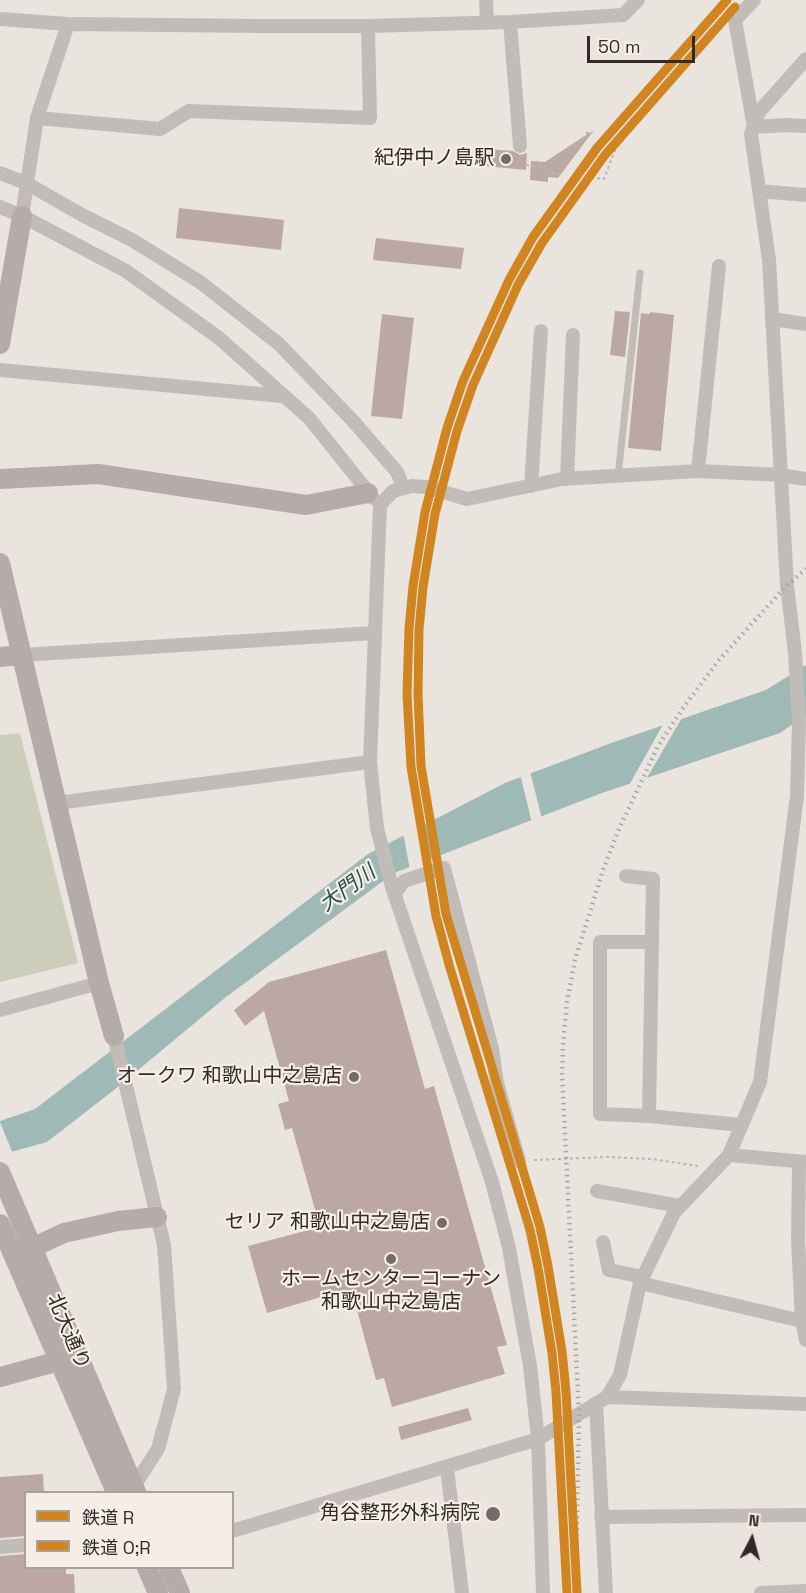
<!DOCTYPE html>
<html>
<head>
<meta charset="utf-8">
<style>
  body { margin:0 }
  #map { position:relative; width:806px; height:1593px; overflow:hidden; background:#eae4df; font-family:"Space Grotesk","Noto Sans JP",sans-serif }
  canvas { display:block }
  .legend { position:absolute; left:24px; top:1491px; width:210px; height:78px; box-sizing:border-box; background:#f6eee6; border:2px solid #a8a09a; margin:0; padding:8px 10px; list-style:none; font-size:18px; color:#322a27 }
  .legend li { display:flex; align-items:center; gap:12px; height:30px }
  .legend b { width:30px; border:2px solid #a8a09a }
  .north { position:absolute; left:722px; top:1509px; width:60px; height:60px; -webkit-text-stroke:4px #f6eee6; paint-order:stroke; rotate:6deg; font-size:16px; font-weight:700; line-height:24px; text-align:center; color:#322a27 }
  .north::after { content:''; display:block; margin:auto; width:21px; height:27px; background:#322a27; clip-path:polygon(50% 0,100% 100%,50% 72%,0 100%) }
  .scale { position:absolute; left:587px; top:36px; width:108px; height:27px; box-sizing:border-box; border:3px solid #322a27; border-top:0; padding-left:8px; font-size:18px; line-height:21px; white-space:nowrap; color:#322a27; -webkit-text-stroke:4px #f6eee6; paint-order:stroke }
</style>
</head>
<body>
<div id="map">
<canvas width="806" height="1593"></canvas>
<ul class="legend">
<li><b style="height:8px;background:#d08521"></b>鉄道 R</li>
<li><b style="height:8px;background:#d08521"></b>鉄道 O;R</li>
</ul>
<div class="north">N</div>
<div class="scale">50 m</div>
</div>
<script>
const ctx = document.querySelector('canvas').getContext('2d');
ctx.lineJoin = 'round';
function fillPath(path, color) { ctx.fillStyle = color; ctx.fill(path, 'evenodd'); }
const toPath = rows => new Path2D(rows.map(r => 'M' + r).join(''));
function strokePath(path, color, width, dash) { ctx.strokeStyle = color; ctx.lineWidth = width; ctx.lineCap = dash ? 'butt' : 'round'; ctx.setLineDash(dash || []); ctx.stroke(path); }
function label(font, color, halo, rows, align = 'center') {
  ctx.font = font + ' "Space Grotesk","Noto Sans JP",sans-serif'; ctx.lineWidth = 4.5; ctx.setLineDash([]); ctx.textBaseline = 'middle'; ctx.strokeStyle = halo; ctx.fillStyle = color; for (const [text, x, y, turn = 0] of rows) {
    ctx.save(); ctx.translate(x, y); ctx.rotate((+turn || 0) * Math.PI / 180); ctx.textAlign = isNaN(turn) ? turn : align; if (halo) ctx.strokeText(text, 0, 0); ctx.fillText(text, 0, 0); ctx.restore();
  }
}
fillPath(toPath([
  [20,733,78,963,0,982,0,735]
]), '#cccdbb');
fillPath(toPath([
  [806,665,806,715,780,733,602,793,394,873,226,997,114,1090,47,1142,0,1155,0,1121,35,1109,368,854,505,783,614,742,766,690]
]), '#9eb9b6');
fillPath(toPath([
  [683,716,644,783,628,787,665,721],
  [530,771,542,819,532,823,520,774],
  [423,822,431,862,410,870,403,832],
  [0,1122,13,1154,0,1158]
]), '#eae4df');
fillPath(toPath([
  [594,130,558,178,548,177,548,182,530,180,531,161,545,162],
  [486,149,513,151,520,155,527,153,526,170,485,166],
  [179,208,284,220,281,250,176,238],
  [376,238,464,248,461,269,373,260],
  [615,311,630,312,625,357,610,355],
  [650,312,674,315,661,451,628,448,641,313,650,314],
  [382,314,414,318,402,419,371,416],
  [386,950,425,1089,434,1086,507,1345,497,1347,505,1374,392,1407,384,1378,376,1380,354,1299,334,1304,331,1294,267,1313,248,1246,320,1227,292,1128,285,1130,278,1104,289,1101,264,1011,245,1026,234,1010,269,982],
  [468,1408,472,1420,401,1440,398,1427],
  [43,1474,44,1492,26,1492,26,1536,0,1538,0,1477],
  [26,1554,26,1568,66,1568,66,1574,74,1574,75,1593,0,1593,0,1556]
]), '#bba8a3');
strokePath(toPath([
  [526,165,544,167,581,141,589,131],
  [544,168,544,172,563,174],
  [585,177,604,179,615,150,624,139,622,137],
  [534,1160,607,1157,652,1159,698,1166]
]), '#bbb5b1', 2, [3, 3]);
strokePath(toPath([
  [618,476,640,273]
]), '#c2bcb8', 7);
strokePath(toPath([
  [486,0,487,22],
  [754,0,735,20,754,127,786,125,806,126],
  [0,19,68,24,261,26,368,26,510,22,623,15,638,0],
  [510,22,520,146],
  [37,118,160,129,189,111,370,118,368,26],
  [0,173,26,183,84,216,132,240,200,282,279,344,354,422,397,472,403,487],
  [759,191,806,195],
  [0,207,22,216,126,271,219,338,309,418,373,498],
  [22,216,37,118,68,24],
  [772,319,806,324],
  [0,370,282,396],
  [698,471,719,266],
  [567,479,573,335],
  [531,486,541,331],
  [22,655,374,633],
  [57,803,370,762],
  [626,876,653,879,649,1116,741,1125],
  [395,893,404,881,444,868,492,1049,497,1083,519,1161],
  [0,1010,99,983],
  [114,1036,164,1245,174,1389,158,1449,134,1486,128,1488],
  [649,1116,600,1114,600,942,652,942],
  [729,1155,806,1162],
  [799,1163,798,1241,802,1321,806,1340],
  [597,1191,680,1206],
  [603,1242,609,1270,643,1277],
  [640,1283,802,1321],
  [607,1397,806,1404],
  [596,1403,606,1593],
  [447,1468,462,1593],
  [601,1517,806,1515],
  [232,1531,538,1439,607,1397,620,1375,640,1283,674,1213,729,1155,760,1082,797,796,799,721,795,653,787,585,769,260,751,134,758,113,806,59],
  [0,1547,26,1545],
  [543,1593,538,1439,530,1366,509,1248,492,1182,392,887,377,828,370,762,380,505,393,491,412,486,426,487,467,499,562,479,698,471,781,475,806,479],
  [761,1593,806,1591]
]), '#c2bcb8', 14);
strokePath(toPath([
  [0,344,22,216],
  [0,479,98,474,306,505,368,493],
  [0,563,99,983,114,1036],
  [0,657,22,655],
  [0,1172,136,1492],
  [0,1224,116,1492],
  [21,1253,64,1233,118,1221,157,1217],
  [0,1377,59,1361],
  [147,1568,158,1593],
  [169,1568,180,1593]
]), '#b3aca9', 20);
strokePath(toPath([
  [576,1578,579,1414,562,1074,563,1045,567,1002,575,960,603,870,619,829,658,746,683,708,719,660,787,585,806,569]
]), '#aaa5a2', 4.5, [1.5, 4.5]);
strokePath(toPath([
  [567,1593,556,1392,552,1353,538,1268,530,1230,450,968,436,916,411,767,407,694,409,629,413,586,425,512,447,428,463,381,509,280,533,237,597,148,727,0]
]), '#d08521', 9);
strokePath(toPath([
  [577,1592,566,1391,562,1351,548,1266,540,1227,446,914,421,766,418,694,419,630,423,587,435,514,457,431,473,385,518,285,542,243,605,155,735,7]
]), '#d08521', 9);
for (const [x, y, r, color] of [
  [506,159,6,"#726b67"],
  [354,1077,6,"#726b67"],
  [442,1223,6,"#726b67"],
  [391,1259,6,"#726b67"],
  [493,1514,8,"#726b67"]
]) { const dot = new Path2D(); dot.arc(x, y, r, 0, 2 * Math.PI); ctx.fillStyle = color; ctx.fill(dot); strokePath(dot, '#f6eee6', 2); }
label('20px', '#322a27', '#f6eee6', [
  ["紀伊中ノ島駅",494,159],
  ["オークワ 和歌山中之島店",342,1077],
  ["セリア 和歌山中之島店",430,1223],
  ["ホームセンターコーナン",391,1280,"center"],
  ["和歌山中之島店",391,1303,"center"],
  ["角谷整形外科病院",480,1514]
], 'right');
label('20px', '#322a27', '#f6eee6', [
  ["北大通り",68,1332,67]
]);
label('italic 21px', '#234e4d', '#f6eee6', [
  ["大門川",348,889,-36]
]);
</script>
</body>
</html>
